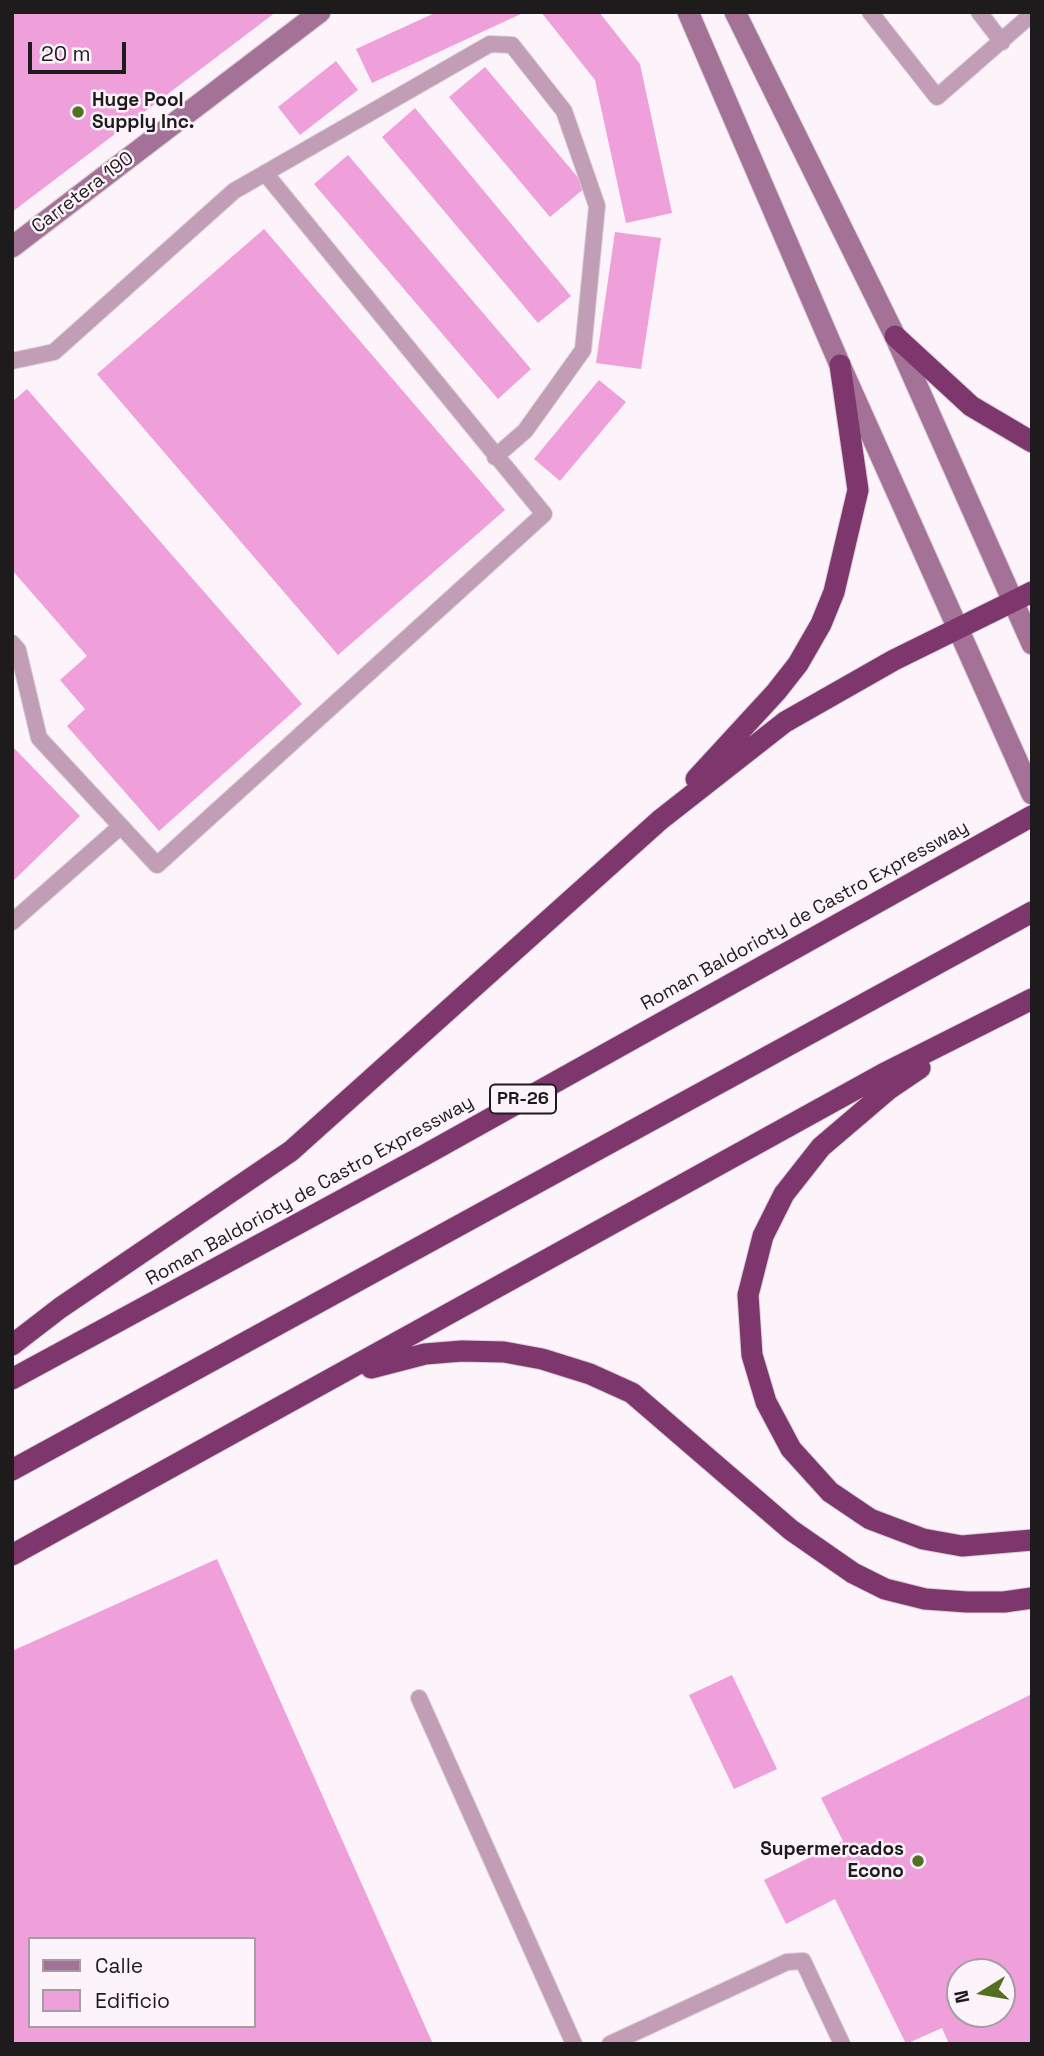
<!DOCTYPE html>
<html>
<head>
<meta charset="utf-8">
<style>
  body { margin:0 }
  #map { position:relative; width:1044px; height:2056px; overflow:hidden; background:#fdf3fa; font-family:"Space Grotesk",sans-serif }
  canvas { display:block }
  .frame { position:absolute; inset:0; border:14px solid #1e1b1d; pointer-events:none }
  .legend { position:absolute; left:28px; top:1937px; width:228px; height:91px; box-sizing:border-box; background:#fdf3fa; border:2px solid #a49da2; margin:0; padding:9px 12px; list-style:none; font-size:21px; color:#1e1b1d }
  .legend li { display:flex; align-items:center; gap:14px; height:35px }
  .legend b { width:35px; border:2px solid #a49da2 }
  .north { position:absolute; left:946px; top:1958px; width:70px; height:70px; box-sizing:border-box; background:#fdf3fa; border:2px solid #a49da2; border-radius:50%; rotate:259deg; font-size:19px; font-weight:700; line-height:28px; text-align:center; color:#1e1b1d }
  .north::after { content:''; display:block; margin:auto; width:24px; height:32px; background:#536f22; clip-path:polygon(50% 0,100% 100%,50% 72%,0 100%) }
  .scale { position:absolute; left:28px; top:42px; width:98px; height:32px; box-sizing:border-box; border:4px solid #1e1b1d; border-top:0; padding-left:9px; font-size:21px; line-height:24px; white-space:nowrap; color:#1e1b1d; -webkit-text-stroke:5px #fdf3fa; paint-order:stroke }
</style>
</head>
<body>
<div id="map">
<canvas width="1044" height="2056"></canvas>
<div class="frame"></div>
<ul class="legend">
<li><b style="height:9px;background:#a57297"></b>Calle</li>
<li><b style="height:19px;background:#ef9fd9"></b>Edificio</li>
</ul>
<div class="north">N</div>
<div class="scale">20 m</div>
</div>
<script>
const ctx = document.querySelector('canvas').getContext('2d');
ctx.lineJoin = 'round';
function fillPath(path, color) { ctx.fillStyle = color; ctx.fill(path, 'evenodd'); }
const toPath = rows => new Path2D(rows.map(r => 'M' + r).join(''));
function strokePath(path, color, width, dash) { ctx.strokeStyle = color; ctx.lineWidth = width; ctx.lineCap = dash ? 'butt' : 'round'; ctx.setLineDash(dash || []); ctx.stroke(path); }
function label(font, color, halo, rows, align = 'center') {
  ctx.font = font + ' "Space Grotesk",sans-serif'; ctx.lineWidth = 5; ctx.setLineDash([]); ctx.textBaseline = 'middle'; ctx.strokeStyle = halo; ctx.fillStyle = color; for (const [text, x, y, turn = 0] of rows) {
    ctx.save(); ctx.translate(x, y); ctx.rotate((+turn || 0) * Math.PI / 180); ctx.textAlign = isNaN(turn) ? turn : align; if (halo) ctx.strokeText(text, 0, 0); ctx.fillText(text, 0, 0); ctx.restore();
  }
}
fillPath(toPath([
  [12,12,276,12,12,212],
  [437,12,525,12,372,83,356,49],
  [541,12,599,12,640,64,672,213,626,223,595,80],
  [336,61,358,90,300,135,278,107],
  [485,67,586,187,550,217,449,97],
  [415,108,571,296,538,323,382,137],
  [348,155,531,369,498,399,314,184],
  [264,229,505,510,338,655,97,374],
  [615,232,661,238,641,369,596,363],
  [599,380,626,402,560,481,534,459],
  [27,389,302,704,159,831,67,726,85,709,60,680,87,656,12,570,12,402],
  [12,746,80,816,12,882],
  [217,1559,433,2044,12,2044,12,1651],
  [30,1939,254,1939,254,2026,30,2026],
  [732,1675,777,1769,734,1789,689,1695],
  [1032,1694,1032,2044,949,2044,942,2028,906,2044,835,1899,786,1924,764,1880,843,1841,821,1798],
  [960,1972,1002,1972,1002,2014,960,2014]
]), '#ef9fd9');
const lane = toPath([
  [870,12,937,97,1032,14],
  [979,12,1002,42],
  [12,361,54,352,234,191,490,44,512,45,564,111,597,206,583,350,525,431,495,457],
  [12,643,18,650,39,738,157,865,544,514,265,173],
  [12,922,121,826],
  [419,1698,574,2044],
  [610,2044,787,1962,803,1961,842,2044]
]);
const secondary = toPath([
  [688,12,840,365,1032,794],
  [735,12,895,336,1032,644],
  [12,247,320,12]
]);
const highway = toPath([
  [895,336,971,406,1032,442],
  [696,779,776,692,798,664,821,624,834,592,858,490,840,365],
  [920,1068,889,1089,821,1147,784,1194,763,1236,748,1295,752,1355,766,1402,791,1449,830,1492,870,1519,923,1539,962,1546,1032,1540],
  [12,1345,60,1308,291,1151,660,820,785,722,894,660,1032,592],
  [371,1368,425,1354,462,1351,504,1352,542,1359,590,1374,632,1393,791,1530,853,1573,885,1589,925,1599,967,1602,1004,1602,1032,1598],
  [12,1379,423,1156,1032,816],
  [12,1470,1032,912],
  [12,1555,883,1074,1032,999]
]);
strokePath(lane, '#d9d0d7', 18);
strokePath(secondary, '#d9d0d7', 23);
strokePath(highway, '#d9d0d7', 23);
strokePath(lane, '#c19db6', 16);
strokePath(secondary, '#a57297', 21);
strokePath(highway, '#7d376d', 21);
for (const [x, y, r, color] of [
  [78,112,7,"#536f22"],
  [918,1861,7,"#536f22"]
]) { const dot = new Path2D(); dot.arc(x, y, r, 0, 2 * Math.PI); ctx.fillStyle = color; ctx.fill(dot); strokePath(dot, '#fdf3fa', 2.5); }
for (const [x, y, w] of [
  [523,1099,66]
]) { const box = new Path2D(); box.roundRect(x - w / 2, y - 14.5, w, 29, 5); ctx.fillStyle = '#fdf3fa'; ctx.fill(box); strokePath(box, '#1e1b1d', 2); }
label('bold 18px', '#1e1b1d', null, [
  ["PR-26",523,1099]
]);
label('bold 19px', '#1e1b1d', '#fdf3fa', [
  ["Huge Pool",92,101],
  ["Supply Inc.",92,123],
  ["Supermercados",904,1850,"right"],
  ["Econo",904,1872,"right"]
], 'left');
label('19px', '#1e1b1d', '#fdf3fa', [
  ["Carretera 190",83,193,-37],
  ["Roman Baldorioty de Castro Expressway",805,916,-29],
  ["Roman Baldorioty de Castro Expressway",310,1191,-29]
]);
</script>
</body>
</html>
